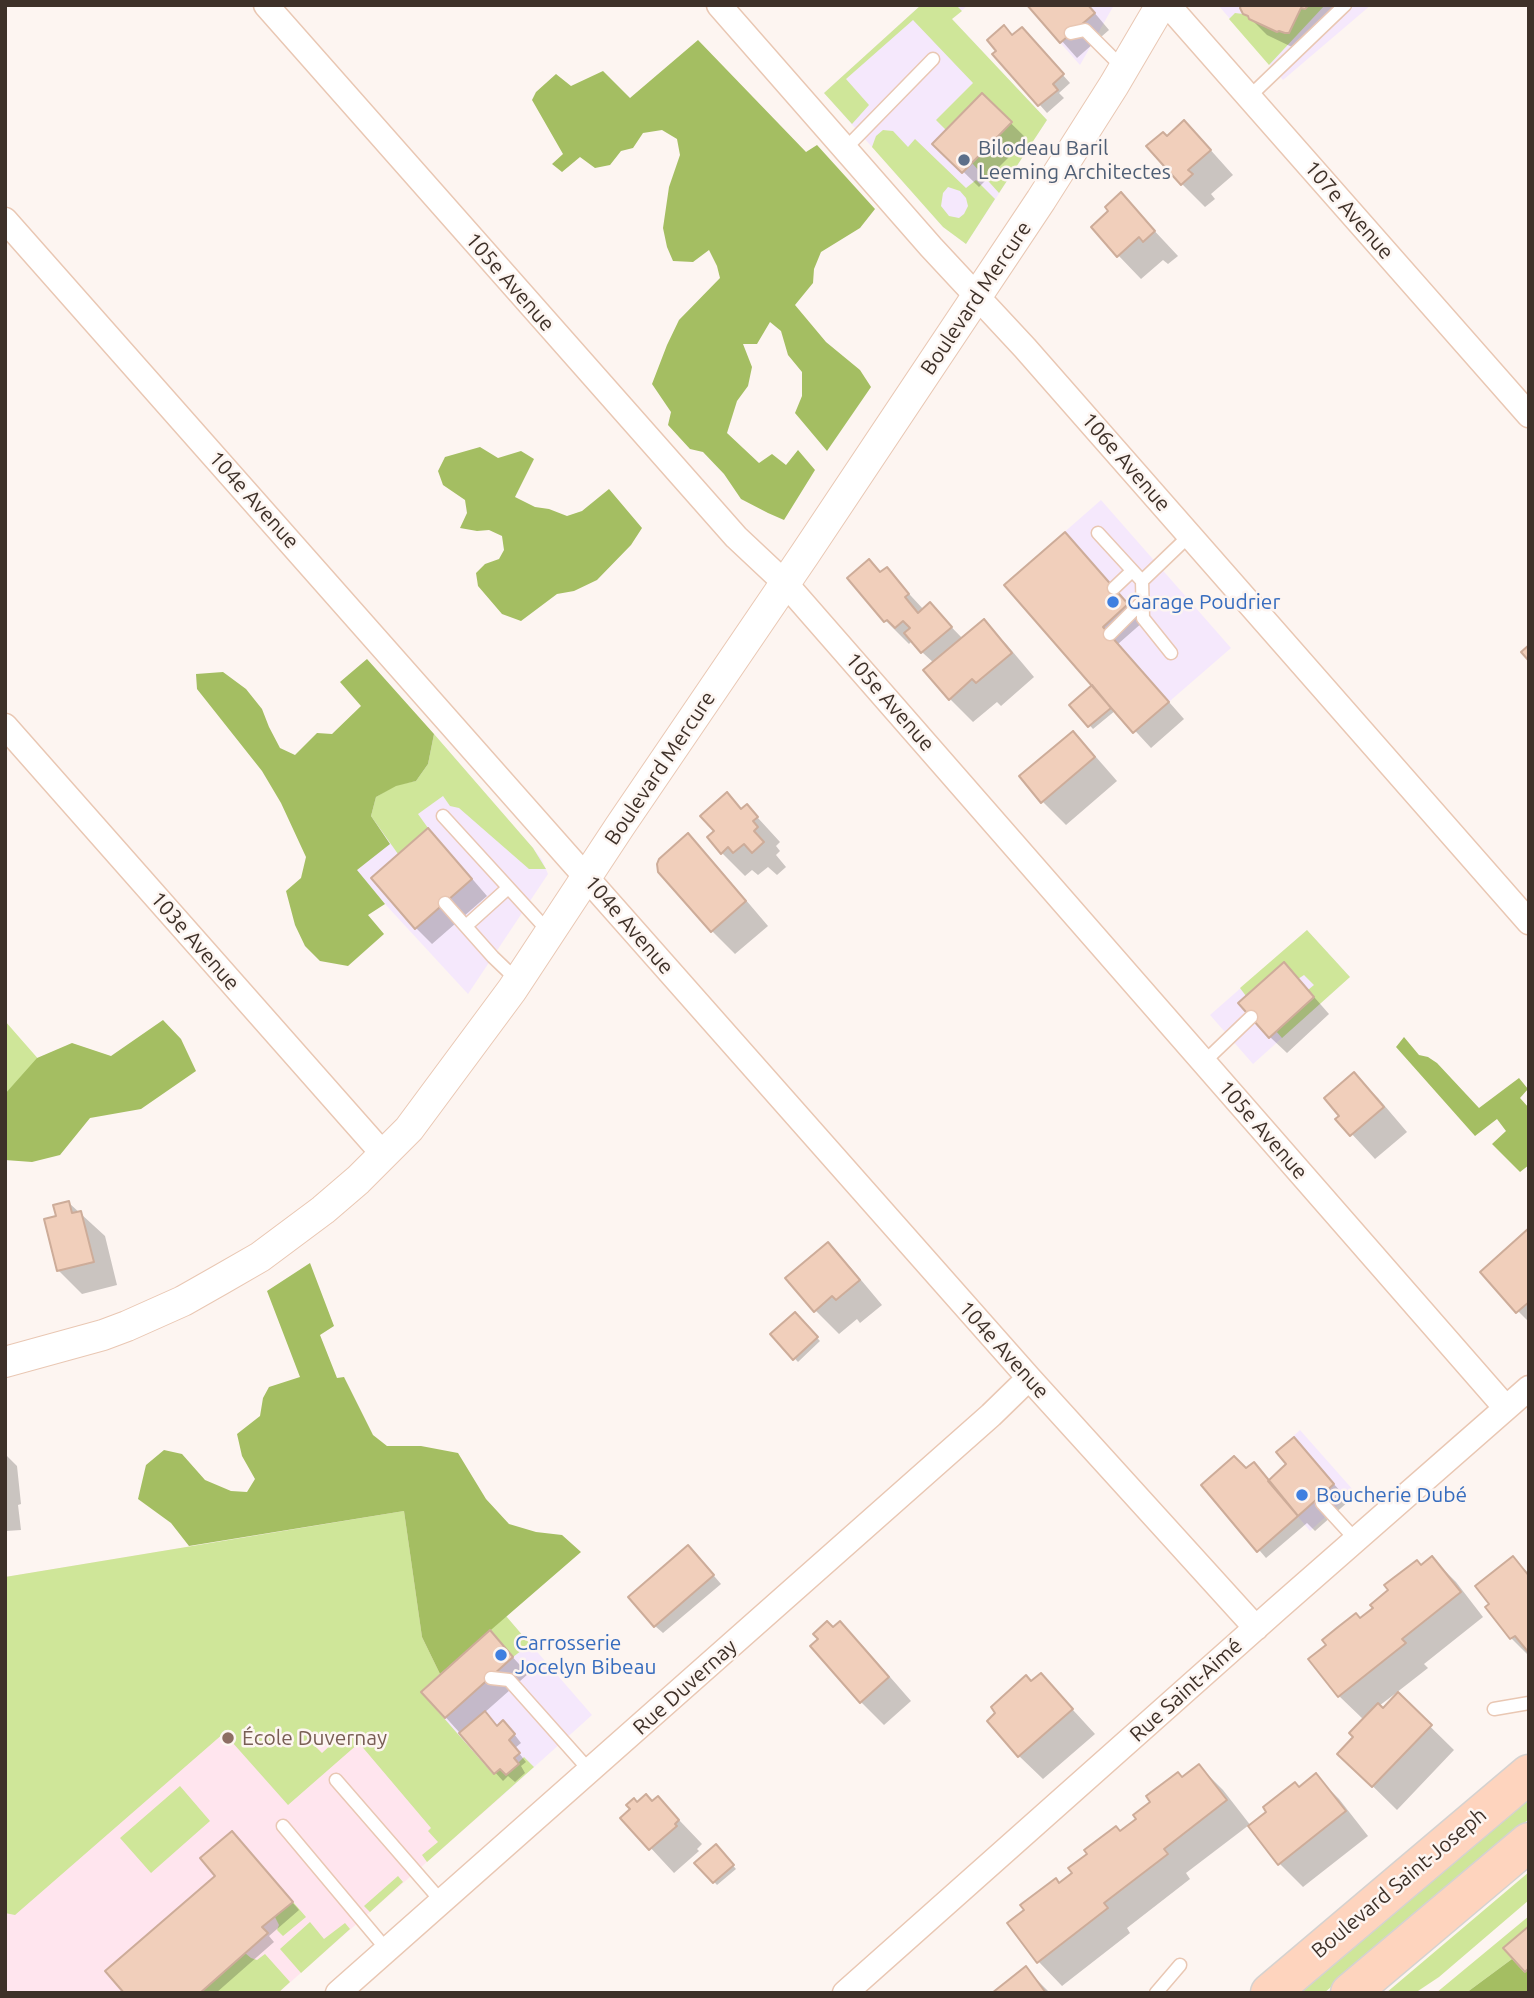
<!DOCTYPE html>
<html>
<head>
<meta charset="utf-8">
<style>
  body { margin:0 }
  #map { position:relative; width:1534px; height:1998px; overflow:hidden; background:#fdf5f1; font-family:Ubuntu,sans-serif }
  canvas { display:block }
  .frame { position:absolute; inset:0; border:7px solid #3e3129; pointer-events:none }
</style>
</head>
<body>
<div id="map">
<canvas width="1534" height="1998"></canvas>
<div class="frame"></div>
</div>
<script>
const ctx = document.querySelector('canvas').getContext('2d');
ctx.lineJoin = 'round';
function fillPath(path, color) { ctx.fillStyle = color; ctx.fill(path, 'evenodd'); }
const toPath = rows => new Path2D(rows.map(r => 'M' + r).join(''));
function strokePath(path, color, width, dash) { ctx.strokeStyle = color; ctx.lineWidth = width; ctx.lineCap = dash ? 'butt' : 'round'; ctx.setLineDash(dash || []); ctx.stroke(path); }
function label(font, color, halo, rows, align = 'center') {
  ctx.font = font + ' Ubuntu,sans-serif'; ctx.lineWidth = 5; ctx.setLineDash([]); ctx.textBaseline = 'middle'; ctx.strokeStyle = halo; ctx.fillStyle = color; for (const [text, x, y, turn = 0] of rows) {
    ctx.save(); ctx.translate(x, y); ctx.rotate((+turn || 0) * Math.PI / 180); ctx.textAlign = isNaN(turn) ? turn : align; if (halo) ctx.strokeText(text, 0, 0); ctx.fillText(text, 0, 0); ctx.restore();
  }
}
fillPath(toPath([
  [921,5,968,5,952,19,1047,120,966,244,943,227,824,93],
  [1027,5,1114,5,1080,65],
  [1218,5,1371,5,1283,80],
  [1101,500,1231,648,1133,733,1004,585],
  [434,734,533,848,542,860,548,874,468,994,385,904,318,825],
  [1307,930,1350,977,1253,1064,1210,1015],
  [1300,1430,1354,1491,1310,1531,1268,1481,1286,1465,1276,1452],
  [506,1616,592,1715,502,1796,421,1692]
]), '#f5e8fc');
fillPath(toPath([
  [404,1511,478,1640,421,1692,502,1796,278,1993,5,1993,5,1577]
]), '#ffe5ee');
fillPath(toPath([
  [921,5,956,5,962,11,952,19,1047,120,999,193,972,163,1012,122,982,93,946,130,936,120,973,83,913,20,846,79,869,105,852,124,824,93],
  [1309,5,1325,5,1269,65,1229,19,1235,13,1243,14,1248,16,1249,19,1277,32,1279,31,1289,33,1301,8,1305,9],
  [883,130,893,131,908,147,915,139,966,188,976,180,995,199,966,244,943,227,872,147,876,136],
  [948,187,960,191,966,198,968,206,964,214,959,218,949,216,941,206,943,193],
  [434,734,533,848,546,869,529,869,459,808,450,806,443,796,418,814,428,828,398,854,371,816,376,797,396,785,416,781,428,764],
  [1307,930,1350,977,1282,1038,1276,1031,1314,998,1308,990,1314,985,1304,975,1298,979,1284,963,1246,996,1240,988],
  [5,1021,90,1118,5,1149],
  [404,1511,422,1637,440,1674,421,1692,493,1774,500,1769,506,1775,524,1757,534,1767,427,1862,422,1855,438,1842,428,1831,431,1828,359,1743,288,1805,224,1733,15,1915,5,1913,5,1577],
  [322,1731,333,1743,322,1753,311,1742],
  [506,1616,530,1644,513,1657,490,1630],
  [180,1786,210,1821,151,1873,120,1838],
  [1529,1798,1529,1819,1324,1993,1298,1993],
  [1529,1872,1529,1900,1439,1977,1415,1993,1386,1993],
  [398,1876,403,1882,370,1912,364,1906],
  [293,1902,306,1917,283,1936,277,1930,279,1925,275,1917],
  [1529,1916,1529,1926,1503,1948,1512,1959,1466,1993,1436,1993],
  [310,1922,324,1939,345,1923,350,1929,301,1973,280,1949],
  [245,1953,251,1958,257,1960,265,1954,290,1982,278,1993,200,1993]
]), '#cfe699');
fillPath(toPath([
  [698,40,806,152,817,145,875,209,860,228,821,252,814,269,813,283,795,305,826,342,860,370,871,387,827,451,795,413,802,396,802,372,788,355,781,331,770,322,757,344,743,344,752,367,748,386,737,401,727,433,759,463,772,454,786,465,798,450,815,470,784,520,768,513,741,499,724,474,703,452,690,449,668,425,671,412,652,384,667,345,679,320,720,278,717,266,709,250,693,262,673,261,667,247,663,228,669,187,680,155,677,139,662,130,643,133,633,148,621,151,610,165,595,168,580,157,562,172,552,164,563,154,532,100,536,92,556,74,571,86,603,71,630,98],
  [480,447,498,458,521,451,534,459,515,497,535,507,549,509,567,516,582,511,609,489,642,528,631,545,597,580,574,591,557,594,521,621,502,614,478,586,476,573,485,564,499,559,504,550,502,536,489,530,477,531,460,528,467,513,465,500,443,485,438,471,445,457],
  [367,659,434,734,428,764,416,781,396,786,376,797,371,816,390,844,357,870,385,904,368,915,384,934,348,966,320,961,305,946,295,925,286,891,301,878,306,857,281,803,262,771,197,689,196,674,223,672,246,689,262,709,269,727,280,748,295,755,317,733,332,734,361,706,340,682],
  [163,1020,181,1039,196,1071,141,1109,90,1118,60,1155,32,1162,5,1160,5,1094,37,1058,72,1043,111,1056],
  [1404,1037,1419,1055,1428,1057,1437,1063,1479,1108,1519,1078,1528,1089,1520,1098,1529,1108,1529,1165,1520,1172,1492,1144,1506,1131,1497,1119,1475,1136,1396,1047],
  [310,1263,334,1326,320,1335,337,1378,344,1377,373,1435,387,1446,421,1446,458,1453,486,1499,509,1524,536,1532,562,1535,581,1552,440,1674,422,1637,404,1511,189,1546,171,1523,138,1499,146,1465,164,1450,182,1454,205,1480,231,1491,247,1492,255,1479,242,1456,237,1434,260,1416,263,1398,269,1387,300,1377,267,1291],
  [1512,1959,1524,1972,1529,1968,1529,1993,1466,1993]
]), '#a4be62');
fillPath(toPath([
  [1030,5,1088,5,1109,30,1077,58],
  [1243,5,1333,5,1333,7,1324,24,1294,48,1267,35,1245,13],
  [1013,37,1029,37,1070,83,1059,93,1064,98,1047,113,995,54],
  [982,95,1027,139,979,187,935,144],
  [1167,138,1207,146,1233,175,1211,194,1215,199,1205,207,1182,184],
  [1121,195,1178,256,1168,264,1163,260,1141,279,1118,255,1111,211],
  [1065,534,1143,622,1118,644,1184,719,1151,748,1116,710,1093,729,1071,705,1094,685],
  [887,570,924,610,930,605,963,639,984,621,1007,645,1034,677,1001,706,997,702,973,722,950,699,934,663,911,642,909,644,886,621,882,574],
  [1073,733,1096,757,1117,781,1066,825,1042,801],
  [727,794,743,810,747,806,780,842,776,846,780,851,776,855,786,867,777,875,768,867,758,875,752,870,745,876,722,853,716,831],
  [687,836,711,859,768,926,735,954,712,931],
  [444,846,487,896,432,944,416,928],
  [1300,981,1329,1014,1287,1053,1270,1037],
  [1354,1075,1378,1098,1407,1132,1375,1159,1338,1119],
  [69,1203,105,1236,117,1285,82,1294,58,1270,58,1217],
  [1529,1231,1529,1322,1518,1311],
  [828,1244,851,1268,882,1305,860,1323,857,1319,839,1334,815,1310],
  [795,1314,820,1341,798,1362,773,1335],
  [1294,1439,1349,1501,1315,1531,1307,1523,1266,1558,1203,1485,1246,1470,1269,1482,1289,1465],
  [5,1454,17,1466,21,1504,18,1505,21,1530,6,1531,7,1541,5,1541],
  [696,1555,721,1584,663,1633,655,1626],
  [1432,1558,1456,1582,1483,1617,1424,1664,1428,1668,1396,1693,1454,1750,1397,1810,1340,1754,1355,1737,1364,1720,1339,1696,1361,1620],
  [1396,1693,1398,1695,1383,1710,1379,1706],
  [1513,1558,1529,1574,1529,1656,1511,1638,1492,1604],
  [840,1623,863,1646,911,1701,884,1725,861,1702,833,1629],
  [490,1632,528,1674,484,1713,497,1727,511,1730,521,1743,515,1748,526,1762,521,1766,525,1773,515,1782,508,1776,503,1781,423,1692],
  [1041,1675,1095,1734,1043,1779,1019,1756,1032,1683],
  [1199,1766,1223,1790,1251,1826,1316,1776,1339,1799,1368,1836,1303,1887,1279,1863,1249,1825,1186,1873,1190,1879,1127,1928,1130,1933,1062,1986,1039,1962,1009,1923,1060,1884],
  [658,1798,702,1844,697,1849,699,1851,674,1873,623,1818,638,1804,652,1803],
  [239,1841,299,1910,269,1936,274,1942,216,1993,126,1993,218,1876],
  [719,1850,736,1869,717,1885,697,1863],
  [1026,1969,1050,1993,995,1993]
]), '#0003');
const building = toPath([
  [1027,5,1088,5,1095,13,1060,43,1027,5],
  [1241,5,1309,5,1305,9,1301,8,1289,33,1285,33,1279,31,1277,32,1249,19,1248,16,1243,14,1240,8,1241,5],
  [1004,25,1012,35,1022,27,1064,74,1053,84,1058,90,1038,106,992,54,996,51,987,40,1004,25],
  [982,93,1012,122,962,173,932,144,982,93],
  [1184,120,1211,150,1188,170,1193,174,1181,185,1146,146,1163,132,1167,136,1184,120],
  [1121,192,1155,231,1143,242,1139,237,1117,257,1091,227,1108,211,1105,207,1121,192],
  [1065,532,1128,604,1103,627,1169,702,1133,733,1004,585,1065,532],
  [869,559,880,572,887,567,909,594,905,597,918,613,930,602,952,627,921,653,904,633,910,628,903,621,895,628,887,620,884,622,847,578,869,559],
  [984,619,1012,653,976,683,972,679,949,700,923,670,984,619],
  [1529,645,1529,661,1521,652,1529,645],
  [1092,685,1111,708,1088,727,1069,705,1092,685],
  [1073,731,1095,757,1041,803,1019,776,1073,731],
  [727,792,741,809,747,804,758,817,753,821,758,827,754,831,764,842,752,853,744,844,733,853,728,847,721,854,707,837,714,831,700,816,727,792],
  [428,828,472,879,415,929,371,878,428,828],
  [688,833,746,901,711,932,658,872,657,864,659,859,688,833],
  [1284,962,1314,997,1269,1038,1238,1003,1284,962],
  [1354,1072,1384,1107,1350,1136,1335,1119,1339,1116,1324,1098,1354,1072],
  [69,1201,72,1213,81,1211,94,1262,57,1271,44,1219,56,1216,53,1205,69,1201],
  [1529,1228,1529,1302,1516,1313,1480,1272,1529,1228],
  [828,1242,860,1280,836,1300,832,1296,814,1312,785,1278,828,1242],
  [795,1312,818,1337,793,1360,770,1334,795,1312],
  [1294,1437,1334,1484,1298,1516,1268,1481,1286,1464,1276,1452,1294,1437],
  [1234,1456,1246,1468,1254,1462,1298,1516,1257,1552,1201,1485,1234,1456],
  [688,1545,714,1575,654,1627,628,1597,688,1545],
  [1432,1556,1461,1592,1402,1639,1406,1643,1338,1697,1308,1659,1326,1645,1322,1640,1338,1627,1356,1613,1360,1618,1373,1608,1370,1605,1388,1590,1384,1585,1417,1560,1421,1565,1432,1556],
  [1513,1556,1529,1576,1529,1653,1515,1636,1510,1639,1485,1607,1489,1604,1475,1586,1513,1556],
  [827,1621,833,1627,840,1621,889,1677,860,1703,810,1646,818,1639,813,1634,827,1621],
  [490,1630,513,1657,445,1718,421,1692,490,1630],
  [1041,1673,1073,1709,1018,1757,987,1721,995,1713,991,1707,1026,1675,1031,1681,1041,1673],
  [1398,1692,1432,1725,1372,1787,1337,1754,1353,1737,1349,1733,1378,1703,1383,1708,1398,1692],
  [485,1711,497,1726,503,1720,515,1734,509,1740,520,1753,514,1758,519,1764,506,1775,500,1769,494,1774,459,1733,485,1711],
  [1199,1764,1227,1800,1164,1849,1168,1854,1104,1903,1108,1908,1037,1963,1007,1923,1024,1910,1020,1905,1056,1878,1059,1883,1072,1873,1068,1868,1087,1854,1084,1850,1116,1826,1120,1831,1136,1819,1133,1815,1150,1802,1146,1796,1178,1772,1182,1777,1199,1764],
  [1316,1773,1346,1811,1278,1865,1248,1826,1266,1812,1263,1807,1295,1782,1299,1787,1316,1773],
  [646,1794,652,1801,658,1796,679,1820,675,1824,677,1826,649,1850,620,1818,630,1809,626,1805,634,1798,637,1802,646,1794],
  [232,1831,293,1902,262,1927,268,1933,200,1993,124,1993,105,1971,215,1876,200,1858,232,1831],
  [716,1844,734,1865,713,1883,694,1863,716,1844],
  [1529,1926,1529,1968,1525,1972,1503,1948,1529,1926],
  [1026,1966,1046,1993,992,1993,1026,1966]
]);
fillPath(building, '#f1cfbb');
strokePath(building, '#cdac99', 2);
const service = toPath([
  [1071,33,1085,30,1123,68],
  [1249,97,1345,5],
  [845,149,933,59],
  [1098,533,1142,581,1190,535],
  [1142,581,1143,618,1171,653],
  [1114,588,1132,571],
  [1110,634,1142,602],
  [443,816,549,932],
  [445,903,493,957,518,981],
  [466,926,508,888],
  [1204,1062,1251,1017],
  [1322,1503,1356,1540],
  [491,1678,509,1680,590,1771],
  [1494,1709,1529,1703],
  [336,1780,442,1902],
  [283,1826,387,1950],
  [1156,1993,1180,1965]
]);
const minor = toPath([
  [266,5,736,537,785,583,1506,1408],
  [719,5,931,247,1025,348,1529,922],
  [1168,5,1529,415],
  [5,220,1029,1378,1256,1628],
  [5,726,384,1155],
  [338,1993,991,1415,1029,1378],
  [845,1993,1278,1608,1529,1388]
]);
const tertiary = toPath([
  [5,1362,103,1335,127,1326,183,1301,220,1280,260,1257,323,1210,358,1180,409,1129,512,990,620,826,805,554,1041,200,1114,85,1161,5]
]);
const primary = toPath([
  [1270,1993,1529,1774],
  [1350,1993,1529,1842]
]);
strokePath(service, '#e9c7b3', 15);
strokePath(minor, '#e9c7b3', 27);
strokePath(tertiary, '#e9c7b3', 32);
strokePath(primary, '#d5d2d0', 41);
strokePath(service, '#fff', 12);
strokePath(minor, '#fff', 24);
strokePath(tertiary, '#fff', 30);
strokePath(primary, '#fed4be', 38);
for (const [x, y, r, color] of [
  [964,160,7,"#5c6f8a"],
  [1113,602,7,"#3f7fe0"],
  [1302,1495,7,"#3f7fe0"],
  [501,1655,7,"#3f7fe0"],
  [228,1738,7,"#8d6e63"]
]) { const dot = new Path2D(); dot.arc(x, y, r, 0, 2 * Math.PI); ctx.fillStyle = color; ctx.fill(dot); strokePath(dot, '#fdf5f1', 2.5); }
label('21px', '#4e5e75', '#fdf5f1', [
  ["Bilodeau Baril",978,148],
  ["Leeming Architectes",978,172]
], 'left');
label('21px', '#3e3129', '#fdf5f1', [
  ["107e Avenue",1349,210,49],
  ["105e Avenue",510,282,49],
  ["Boulevard Mercure",976,298,-56],
  ["106e Avenue",1126,462,49],
  ["104e Avenue",254,500,48],
  ["105e Avenue",890,702,49],
  ["Boulevard Mercure",660,768,-56],
  ["104e Avenue",629,925,49],
  ["103e Avenue",195,941,49],
  ["105e Avenue",1263,1130,49],
  ["104e Avenue",1004,1350,48],
  ["Rue Duvernay",685,1687,-42],
  ["Rue Saint-Aimé",1186,1690,-42],
  ["Boulevard Saint-Joseph",1399,1883,-40]
]);
label('21px', '#366cbe', '#fdf5f1', [
  ["Garage Poudrier",1127,602],
  ["Boucherie Dubé",1316,1495],
  ["Carrosserie",515,1643],
  ["Jocelyn Bibeau",515,1667]
], 'left');
label('21px', '#785e54', '#fdf5f1', [
  ["École Duvernay",242,1738]
], 'left');
</script>
</body>
</html>
